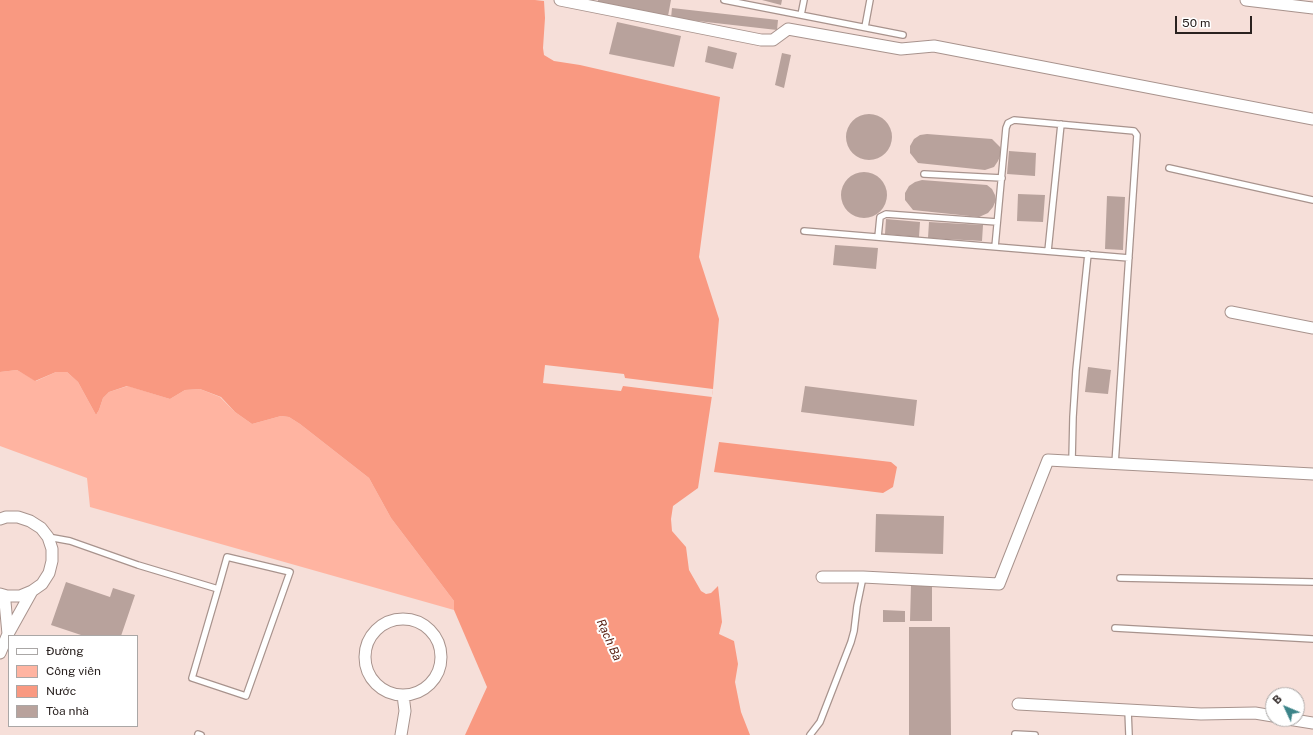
<!DOCTYPE html>
<html>
<head>
<meta charset="utf-8">
<style>
  body { margin:0 }
  #map { position:relative; width:1313px; height:735px; overflow:hidden; background:#f6dfd9; font-family:"Public Sans",sans-serif }
  canvas { display:block }
  .legend { position:absolute; left:8px; top:635px; width:130px; height:92px; box-sizing:border-box; background:#fff; border:1px solid #aaa7a6; margin:0; padding:5px 7px; list-style:none; font-size:12px; color:#2a2220 }
  .legend li { display:flex; align-items:center; gap:8px; height:20px }
  .legend b { width:20px; border:1px solid #aaa7a6 }
  .north { position:absolute; left:1265px; top:687px; width:40px; height:40px; box-sizing:border-box; background:#fff; border:1px solid #aaa7a6; border-radius:50%; rotate:314deg; font-size:11px; font-weight:700; line-height:16px; text-align:center; color:#2a2220 }
  .north::after { content:''; display:block; margin:auto; width:14px; height:18px; background:#3c8489; clip-path:polygon(50% 0,100% 100%,50% 72%,0 100%) }
  .scale { position:absolute; left:1175px; top:16px; width:77px; height:18px; box-sizing:border-box; border:2px solid #2a2220; border-top:0; padding-left:5px; font-size:12px; line-height:14px; white-space:nowrap; color:#2a2220; -webkit-text-stroke:3px #fff; paint-order:stroke }
</style>
</head>
<body>
<div id="map">
<canvas width="1313" height="735"></canvas>
<ul class="legend">
<li><b style="height:5px;background:#fff"></b>Đường</li>
<li><b style="height:11px;background:#ffb4a1"></b>Công viên</li>
<li><b style="height:11px;background:#f99981"></b>Nước</li>
<li><b style="height:11px;background:#b8a29c"></b>Tòa nhà</li>
</ul>
<div class="north">B</div>
<div class="scale">50 m</div>
</div>
<script>
const ctx = document.querySelector('canvas').getContext('2d');
ctx.lineJoin = 'round';
function fillPath(path, color) { ctx.fillStyle = color; ctx.fill(path, 'evenodd'); }
const toPath = rows => new Path2D(rows.map(r => 'M' + r).join(''));
function strokePath(path, color, width, dash) { ctx.strokeStyle = color; ctx.lineWidth = width; ctx.lineCap = dash ? 'butt' : 'round'; ctx.setLineDash(dash || []); ctx.stroke(path); }
function label(font, color, halo, rows, align = 'center') {
  ctx.font = font + ' "Public Sans",sans-serif'; ctx.lineWidth = 4; ctx.setLineDash([]); ctx.textBaseline = 'middle'; ctx.strokeStyle = halo; ctx.fillStyle = color; for (const [text, x, y, turn = 0] of rows) {
    ctx.save(); ctx.translate(x, y); ctx.rotate((+turn || 0) * Math.PI / 180); ctx.textAlign = isNaN(turn) ? turn : align; if (halo) ctx.strokeText(text, 0, 0); ctx.fillText(text, 0, 0); ctx.restore();
  }
}
fillPath(toPath([
  [17,370,36,381,56,372,67,372,78,382,96,415,99,410,103,398,109,392,128,386,170,399,185,390,200,389,220,397,235,412,252,424,281,416,289,417,300,424,369,478,391,518,454,601,454,610,90,507,87,478,0,446,0,372]
]), '#ffb4a1');
fillPath(toPath([
  [0,0,535,0,544,1,545,18,543,48,544,55,554,61,580,65,720,97,699,257,719,319,713,389,698,488,673,506,671,519,672,531,686,547,689,570,701,591,706,594,711,593,718,586,722,622,719,634,734,641,738,664,735,682,741,712,750,735,465,735,487,687,454,610,454,601,391,518,369,478,300,424,289,417,281,416,252,424,235,412,221,397,200,389,185,390,170,399,127,386,109,392,103,398,99,410,96,415,78,382,67,372,56,372,35,381,17,370,0,372],
  [719,442,891,462,897,467,893,487,883,493,714,472]
]), '#f99981');
fillPath(toPath([
  [545,365,624,374,625,378,713,389,712,397,623,386,621,391,543,383]
]), '#f6dfd9');
fillPath(toPath([
  [598,0,671,0,668,16,598,2],
  [762,0,782,0,781,5],
  [672,8,778,20,777,30,671,18],
  [617,22,681,36,674,67,609,54],
  [708,46,737,53,733,69,705,62],
  [782,53,791,55,784,88,775,85],
  '846 137a23 23 0 1 1 46 0a23 23 0 1 1-46 0Z',
  [927,134,992,139,1000,147,1001,154,998,161,994,167,985,170,918,163,910,153,910,146,914,139,920,135],
  [1009,151,1036,153,1035,176,1007,174],
  '841 195a23 23 0 1 1 46 0a23 23 0 1 1-46 0Z',
  [922,180,987,185,992,189,995,195,996,200,993,207,988,213,979,217,913,210,905,200,905,193,909,186,915,182],
  [1018,194,1045,195,1043,222,1017,221],
  [1107,196,1125,197,1123,250,1105,249],
  [886,219,920,222,919,237,885,234],
  [929,222,983,225,982,241,928,238],
  [835,245,878,248,876,269,833,265],
  [1088,367,1111,370,1108,394,1085,392],
  [805,386,917,400,914,426,801,412],
  [876,514,944,516,943,554,875,552],
  [66,582,110,597,113,588,135,595,121,636,84,636,51,625],
  [911,585,932,585,932,621,910,621],
  [883,610,905,611,905,622,883,622],
  [909,627,950,627,951,735,909,735]
]), '#b8a29c');
const service = toPath([
  [724,0,903,35],
  [801,15,804,0],
  [865,27,870,0],
  [1169,168,1313,200],
  [924,174,1002,178],
  [804,231,1129,258],
  [878,237,880,217,886,214,997,222],
  [995,247,1006,128,1008,123,1014,120,1134,131,1137,135,1115,464],
  [1048,251,1061,124],
  [1072,461,1073,417,1076,370,1088,254],
  [48,537,70,541,138,565,218,589,192,678,246,696,290,572,227,557,218,589],
  [1120,578,1313,582],
  [1115,628,1313,639],
  [1128,710,1129,735],
  [198,734,201,735],
  [1015,734,1035,735],
  [810,735,820,722,851,642,854,631,857,606,863,577]
]);
const minor = toPath([
  [560,0,761,40,773,40,788,29,901,49,934,46,1313,119],
  [1246,0,1313,8],
  [1231,312,1313,328],
  [0,519,6,517,18,517,30,521,41,528,48,537,52,549,52,561,49,573,42,584,32,591,20,596,7,596,0,594],
  [822,577,863,577,999,584,1048,460,1313,474],
  [0,597,5,602,8,634],
  '365 657a38 38 0 1 1 76 0a38 38 0 1 1-76 0Z',
  [0,653,8,634,32,591],
  [1018,704,1201,714,1255,713,1273,716],
  [1288,719,1313,723],
  [401,735,405,711,403,695]
]);
strokePath(service, '#a8938d', 8);
strokePath(minor, '#a8938d', 13);
strokePath(service, '#fff', 5.5);
strokePath(minor, '#fff', 11);
label('italic 12px', '#54190b', '#fff', [
  ["Rạch Bà",609,640,66]
]);
</script>
</body>
</html>
